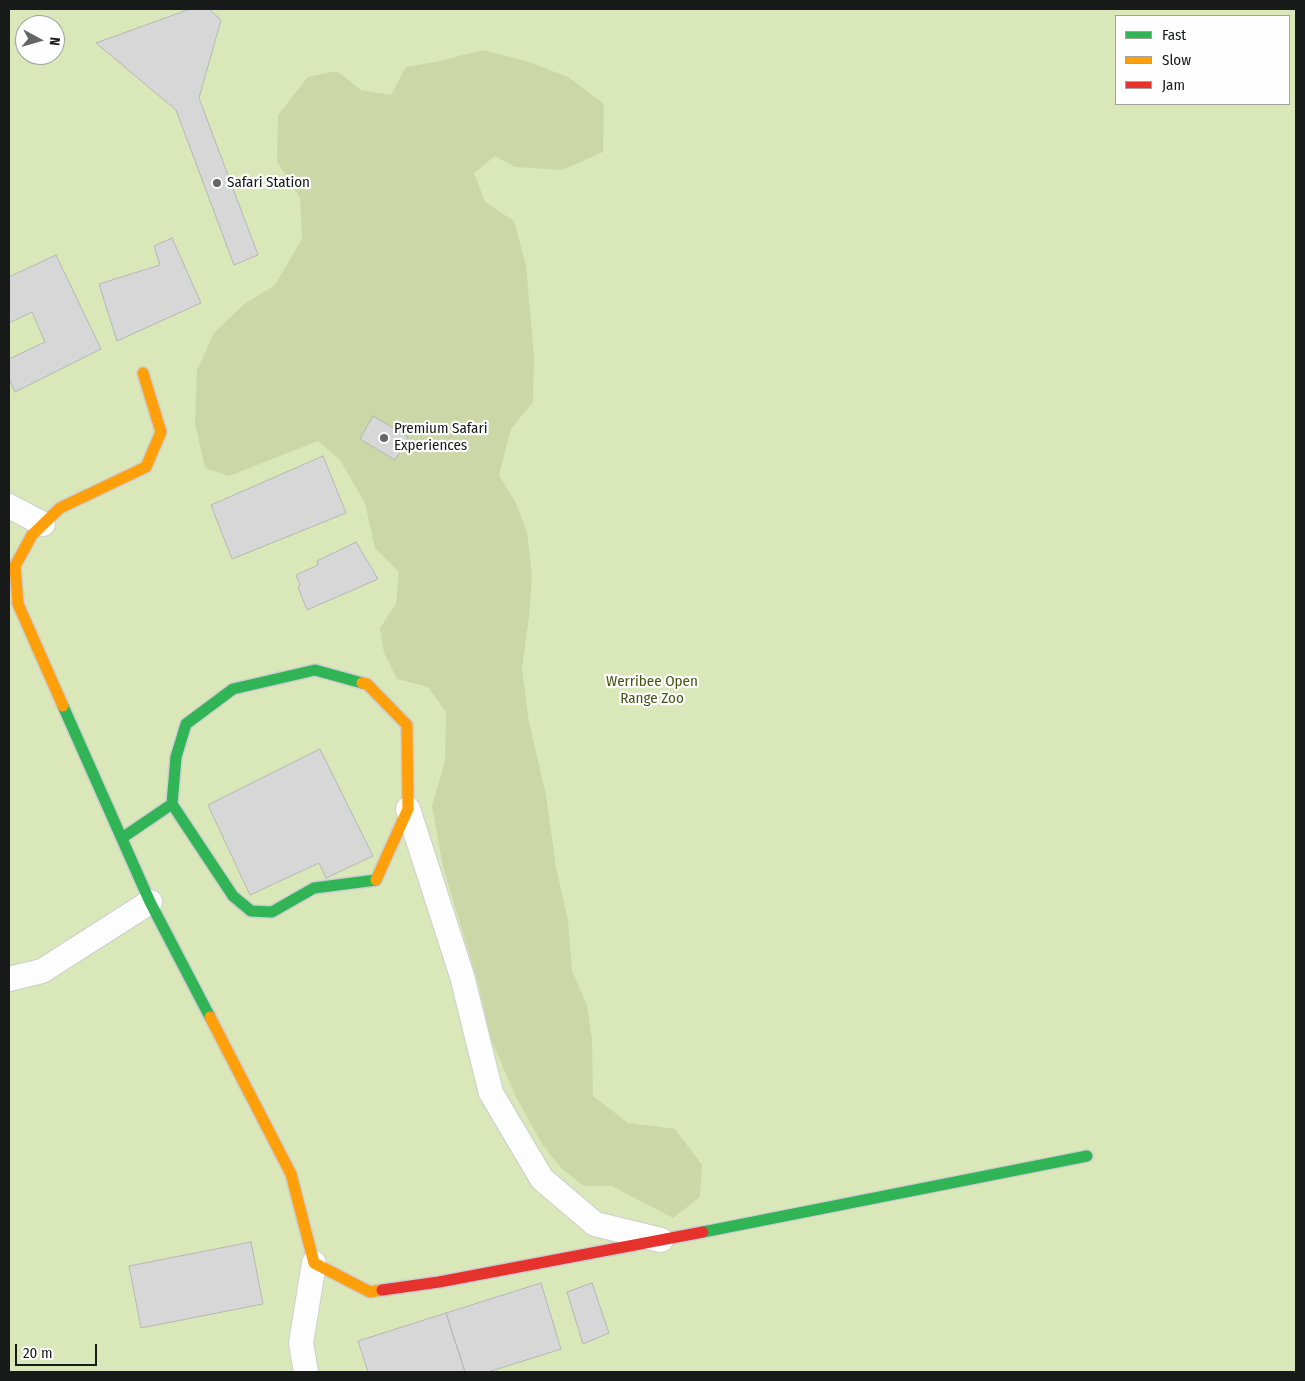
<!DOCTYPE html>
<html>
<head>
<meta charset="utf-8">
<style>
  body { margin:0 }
  #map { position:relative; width:1305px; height:1381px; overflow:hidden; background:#f0f1f2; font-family:"Fira Sans Condensed",sans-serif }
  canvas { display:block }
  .frame { position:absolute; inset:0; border:10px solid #181919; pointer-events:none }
  .legend { position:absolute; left:1115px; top:15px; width:175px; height:90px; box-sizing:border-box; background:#fefeff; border:1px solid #a2a2a3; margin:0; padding:6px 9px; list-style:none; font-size:15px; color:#181919 }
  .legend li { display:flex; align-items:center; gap:10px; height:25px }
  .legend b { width:25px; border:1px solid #a2a2a3 }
  .north { position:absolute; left:15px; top:15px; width:50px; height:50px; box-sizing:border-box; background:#fefeff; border:1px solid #a2a2a3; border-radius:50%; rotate:96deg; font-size:14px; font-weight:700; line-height:20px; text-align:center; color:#181919 }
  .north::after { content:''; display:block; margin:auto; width:18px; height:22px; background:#646565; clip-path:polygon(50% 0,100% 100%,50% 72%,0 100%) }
  .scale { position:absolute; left:15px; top:1344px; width:82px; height:22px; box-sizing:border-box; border:2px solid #181919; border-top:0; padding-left:6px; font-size:15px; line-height:18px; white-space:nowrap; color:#181919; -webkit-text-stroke:4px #fefeff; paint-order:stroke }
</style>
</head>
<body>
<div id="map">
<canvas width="1305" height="1381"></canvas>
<div class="frame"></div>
<ul class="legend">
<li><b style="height:6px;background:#30b455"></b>Fast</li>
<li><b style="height:6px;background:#ff9f0a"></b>Slow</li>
<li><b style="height:6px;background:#e5322d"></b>Jam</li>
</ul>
<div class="north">N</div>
<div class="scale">20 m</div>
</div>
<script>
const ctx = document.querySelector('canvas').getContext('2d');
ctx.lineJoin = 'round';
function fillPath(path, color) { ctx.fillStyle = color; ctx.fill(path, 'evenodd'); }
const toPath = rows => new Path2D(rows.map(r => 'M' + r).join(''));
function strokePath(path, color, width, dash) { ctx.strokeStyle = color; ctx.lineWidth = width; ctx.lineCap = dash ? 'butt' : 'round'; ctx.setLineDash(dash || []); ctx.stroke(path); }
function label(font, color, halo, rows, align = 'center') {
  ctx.font = font + ' "Fira Sans Condensed",sans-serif'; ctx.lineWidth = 4.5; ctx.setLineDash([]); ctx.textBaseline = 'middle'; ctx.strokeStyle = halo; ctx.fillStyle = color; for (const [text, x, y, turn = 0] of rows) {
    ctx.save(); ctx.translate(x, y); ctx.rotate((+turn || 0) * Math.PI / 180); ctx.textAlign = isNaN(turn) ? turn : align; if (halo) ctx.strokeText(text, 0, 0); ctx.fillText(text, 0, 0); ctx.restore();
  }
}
fillPath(toPath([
  [9,9,1296,9,1296,1372,9,1372],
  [1116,16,1289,16,1289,104,1116,104],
  [25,25,55,25,55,55,25,55]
]), '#dae7b8');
fillPath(toPath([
  [483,50,529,62,568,77,604,104,603,152,562,170,515,167,495,156,474,173,485,202,514,221,526,265,534,356,533,402,511,429,499,475,516,503,527,532,532,575,529,616,522,669,529,722,546,795,556,868,568,920,572,971,587,1005,592,1040,593,1096,628,1123,675,1129,702,1165,700,1197,673,1218,612,1186,584,1186,562,1169,542,1144,515,1095,491,1039,478,983,443,867,432,806,445,761,446,712,428,687,397,679,384,653,380,628,396,604,399,572,375,548,365,503,340,460,318,441,229,476,205,468,195,423,197,370,214,333,243,305,275,285,302,239,300,198,277,162,278,115,308,77,337,71,361,90,391,95,406,67,440,61]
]), '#cbd7a7');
const building = toPath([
  [190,9,209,9,221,20,199,98,258,255,234,265,176,110,96,43,190,9],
  [172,238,201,303,117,341,99,284,160,265,154,246,172,238],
  [56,255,101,349,15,392,9,378,9,359,45,342,32,312,9,323,9,277,56,255],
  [373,416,408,437,395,460,360,439,373,416],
  [323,456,346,513,232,559,211,505,323,456],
  [356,542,378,579,307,610,298,587,300,585,296,575,318,565,317,561,356,542],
  [320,749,373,856,326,878,319,863,250,895,208,805,320,749],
  [251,1242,263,1304,141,1328,129,1266,251,1242],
  [541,1283,561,1349,488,1372,465,1372,446,1313,541,1283],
  [592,1283,609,1333,583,1344,567,1292,592,1283],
  [446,1313,465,1372,368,1372,358,1341,446,1313]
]);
fillPath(building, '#d8d7d7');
strokePath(building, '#b7b7b7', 1);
const street = toPath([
  [9,506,43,524],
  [408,809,462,976,491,1093,542,1179,595,1224,661,1240],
  [9,979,42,971,150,902],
  [306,1372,301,1343,314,1263]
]);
const fast = toPath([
  [63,706,150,902,210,1017],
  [172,804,233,896,251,911,272,912,314,888,376,880],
  [122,838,172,804,176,757,186,724,233,689,315,670,362,683],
  [703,1232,1087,1156]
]);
const slow = toPath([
  [362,683,367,684,407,725,408,809,376,880],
  [63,706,18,604,15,566,32,535,60,508,146,467,161,432,143,373],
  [210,1017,291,1174,314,1263,370,1292,382,1290]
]);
const jam = toPath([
  [382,1290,439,1282,703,1232]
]);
strokePath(street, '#cdcecf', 26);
strokePath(fast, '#cdcecf', 14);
strokePath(slow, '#cdcecf', 14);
strokePath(jam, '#cdcecf', 14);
strokePath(street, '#fdfdfd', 24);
strokePath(fast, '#30b455', 11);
strokePath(slow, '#ff9f0a', 11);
strokePath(jam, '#e5322d', 11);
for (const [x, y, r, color] of [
  [217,183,5,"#646565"],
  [384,438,5,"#646565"]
]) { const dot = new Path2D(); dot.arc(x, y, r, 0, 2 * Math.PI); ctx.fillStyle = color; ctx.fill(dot); strokePath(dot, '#fefeff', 2); }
label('15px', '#181919', '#fefeff', [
  ["Safari Station",227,183],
  ["Premium Safari",394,429],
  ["Experiences",394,446]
], 'left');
label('15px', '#475514', '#fefeff', [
  ["Werribee Open",652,682],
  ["Range Zoo",652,699]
]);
</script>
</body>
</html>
